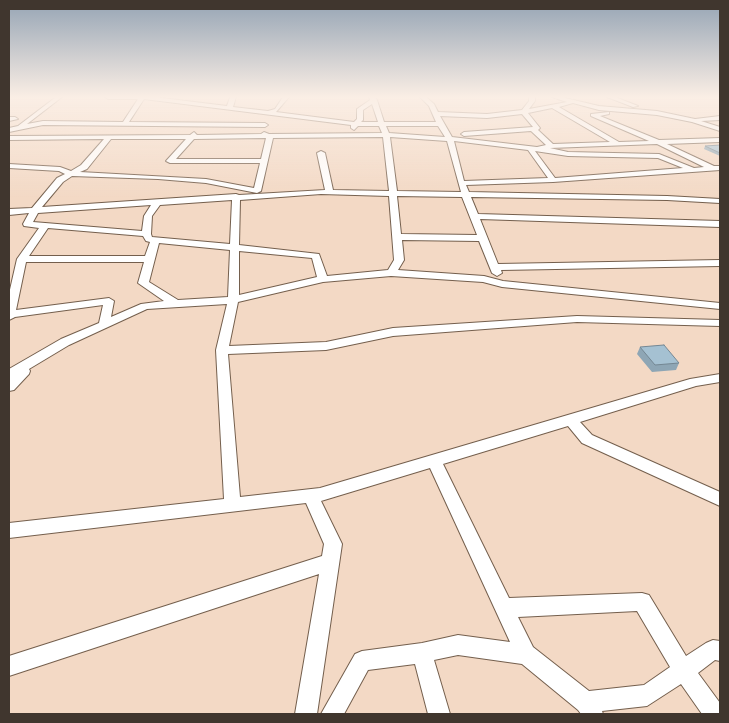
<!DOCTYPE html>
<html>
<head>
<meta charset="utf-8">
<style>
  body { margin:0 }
  #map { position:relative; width:729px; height:723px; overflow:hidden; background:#f3d9c5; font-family:"Sofia Sans Condensed",sans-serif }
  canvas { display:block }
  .frame { position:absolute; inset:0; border:10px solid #40362e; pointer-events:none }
</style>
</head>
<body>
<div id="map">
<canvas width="729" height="723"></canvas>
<div class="frame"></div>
</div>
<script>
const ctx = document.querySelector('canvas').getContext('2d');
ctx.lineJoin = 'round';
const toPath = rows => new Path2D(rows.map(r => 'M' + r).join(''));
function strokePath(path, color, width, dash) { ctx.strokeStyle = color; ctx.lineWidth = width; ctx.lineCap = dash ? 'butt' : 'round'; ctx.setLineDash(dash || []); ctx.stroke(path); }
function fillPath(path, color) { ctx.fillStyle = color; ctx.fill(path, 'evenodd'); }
const minor = toPath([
  [56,97,62,97,27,124,43,121,123,122,138,99,108,99,105,97,154,97,227,106,230,97,236,97,233,107,268,111,275,109,283,97,289,97,276,112,354,122,357,119,357,109,370,100,369,97,375,97,377,100,384,122,436,122,429,106,420,97,426,97,434,104,438,112,487,114,522,110,529,101,529,97,535,97,535,101,529,109,567,102,552,97,561,97,599,106,657,111,695,119,720,116,720,120,701,121,720,127,720,131,692,122,657,115,599,110,573,103,559,107,619,142,649,141,591,116,591,114,609,112,609,114,600,116,659,140,720,138,720,142,667,144,714,166,720,166,720,170,553,182,466,185,469,192,667,196,720,199,720,203,667,200,471,197,478,214,720,221,720,227,480,219,498,264,720,260,720,266,501,270,502,273,497,276,492,273,479,241,402,240,404,260,398,270,484,276,503,281,720,303,720,309,502,287,483,282,391,276,323,282,238,302,229,346,326,342,393,328,577,316,720,320,720,326,577,322,393,336,326,350,228,354,240,497,320,488,690,379,720,374,720,382,696,386,580,422,592,435,720,492,720,506,582,443,568,426,443,464,509,598,642,593,649,595,686,656,706,643,713,640,720,641,720,661,715,660,698,673,720,703,720,714,702,714,681,684,647,706,602,711,603,714,581,714,578,710,522,664,458,655,434,660,450,714,428,714,415,664,368,670,344,714,321,714,355,654,362,651,422,643,458,635,510,642,430,468,321,501,342,544,317,714,295,714,319,574,9,676,9,656,322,556,324,544,306,503,9,538,9,523,224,499,216,350,227,304,147,309,69,345,29,369,30,371,29,374,14,390,9,391,9,369,61,339,99,323,103,305,15,317,9,320,9,294,17,259,39,228,24,226,23,224,29,213,9,215,9,209,32,208,57,178,65,174,59,171,9,168,9,164,60,167,71,171,81,165,104,139,9,140,9,136,190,135,194,132,197,135,261,134,264,132,269,134,382,133,379,126,358,126,354,130,351,128,351,125,144,99,129,122,265,123,268,125,265,127,43,125,9,132,9,128,18,126,56,97],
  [372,104,378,122,361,122,363,120,363,110,372,104],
  [552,108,610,142,553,144,538,130,540,128,528,113,552,108],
  [522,114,533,127,464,132,461,134,464,136,531,131,546,145,537,147,452,137,440,116,487,118,522,114],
  [386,126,438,126,445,137,389,133,386,126],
  [383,137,389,191,333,190,325,153,321,151,317,153,325,190,239,195,236,194,42,207,63,182,72,176,158,179,206,183,257,193,261,191,273,138,383,137],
  [390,137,447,141,461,192,397,191,390,137],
  [266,138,261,159,176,159,194,139,266,138],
  [111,139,186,139,166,161,170,163,260,163,254,188,206,179,80,172,87,169,111,139],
  [454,141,528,150,548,178,464,181,454,141],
  [657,144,704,167,694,168,659,154,568,152,550,148,657,144],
  [535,151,568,156,658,158,683,168,555,178,535,151],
  [321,194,389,196,394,260,388,270,327,276,319,254,239,245,240,200,321,194],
  [397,196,462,197,477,235,401,234,397,196],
  [232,200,230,244,152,237,151,234,152,216,160,205,232,200],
  [151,205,144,216,142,231,33,222,38,213,151,205],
  [48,228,143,236,146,241,150,242,145,256,29,256,48,228],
  [159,243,230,250,228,297,178,300,149,282,159,243],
  [239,251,312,258,317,277,239,295,239,251],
  [26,262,144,262,138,283,164,301,141,304,111,317,114,301,109,298,16,310,26,262],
  [637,611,670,667,644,685,589,691,533,647,518,617,637,611],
  [607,97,615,97,638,106,633,107,607,97],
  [9,117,15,117,18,119,9,121,9,117]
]);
strokePath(minor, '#745f4d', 2);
fillPath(minor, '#fff');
fillPath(toPath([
  [720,145,720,156,704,149,705,146],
  [640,347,679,363,676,370,652,372,637,354]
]), '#8ea6b5');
const building = toPath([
  [720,145,720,153,705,146,720,145],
  [664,345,679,363,655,365,640,347,664,345]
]);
fillPath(building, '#a5c1d2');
strokePath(building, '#748793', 1);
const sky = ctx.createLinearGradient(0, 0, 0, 198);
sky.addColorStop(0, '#95a4b4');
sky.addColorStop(0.49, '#faeee5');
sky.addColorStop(1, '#faeee500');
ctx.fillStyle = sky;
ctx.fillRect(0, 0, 729, 198);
</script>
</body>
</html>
